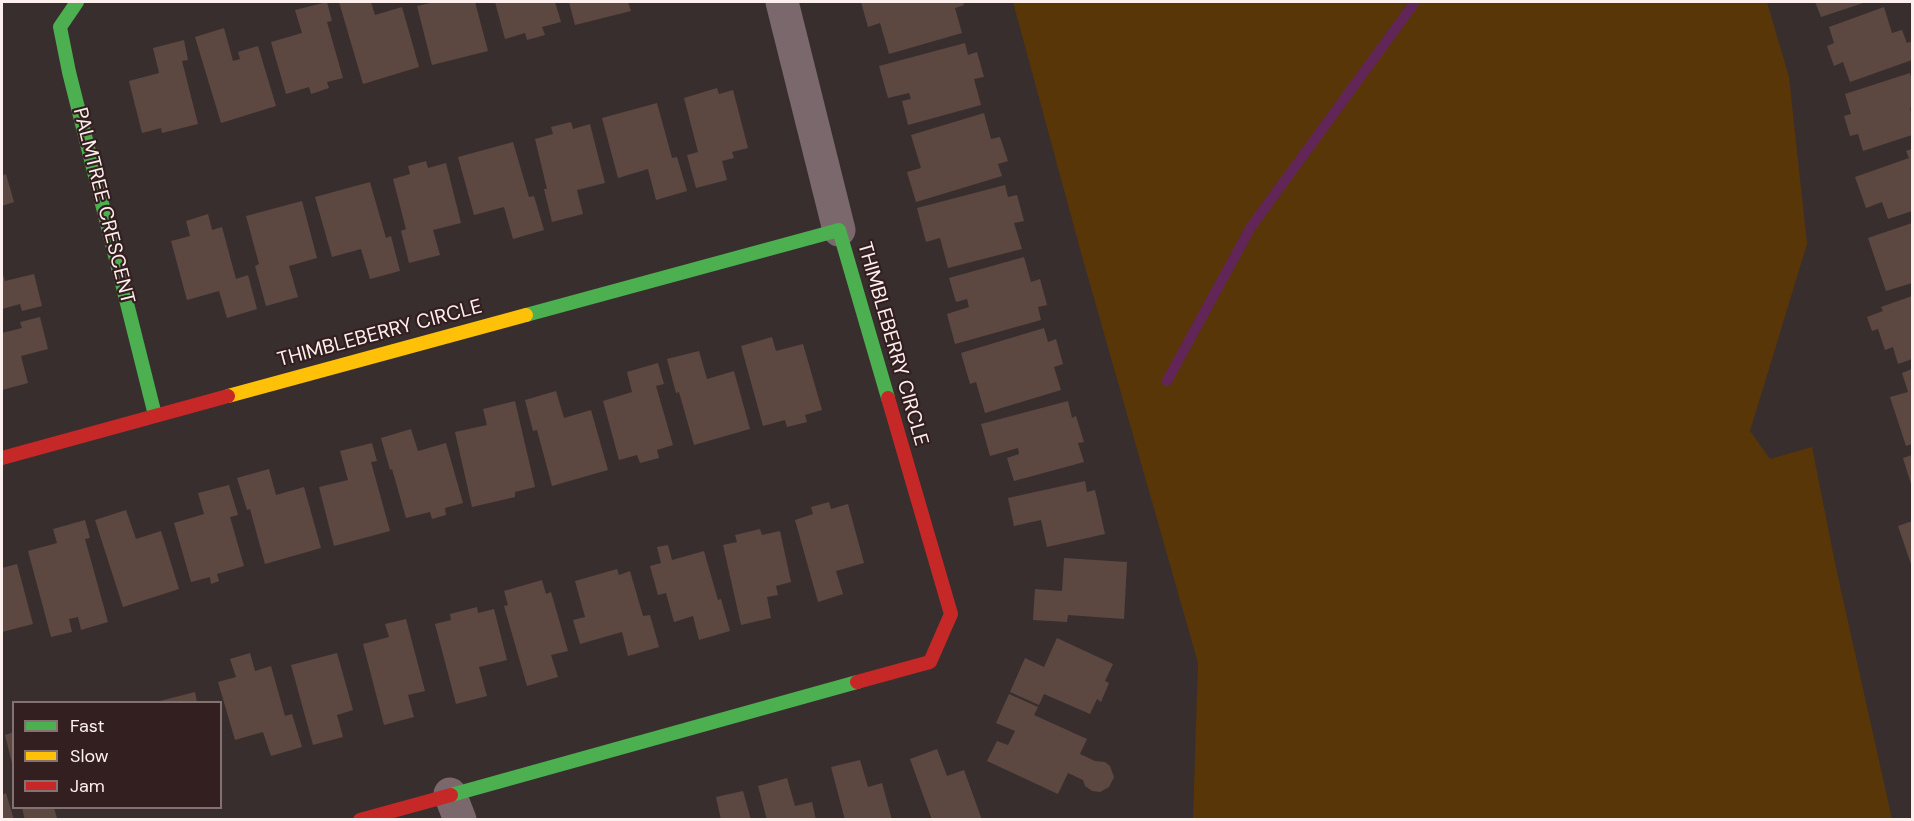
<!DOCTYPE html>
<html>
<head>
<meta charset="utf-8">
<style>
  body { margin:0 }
  #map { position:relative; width:1914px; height:821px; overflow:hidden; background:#392e2e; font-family:"DM Sans",sans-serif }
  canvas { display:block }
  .frame { position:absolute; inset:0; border:3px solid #feefef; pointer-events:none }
  .legend { position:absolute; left:12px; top:701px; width:210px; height:108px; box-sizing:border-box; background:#331f1f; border:2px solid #847272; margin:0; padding:8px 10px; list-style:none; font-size:18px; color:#feefef }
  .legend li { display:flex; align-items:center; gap:12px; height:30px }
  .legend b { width:30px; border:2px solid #847272 }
</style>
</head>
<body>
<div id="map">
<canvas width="1914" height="821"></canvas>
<div class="frame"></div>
<ul class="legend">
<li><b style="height:8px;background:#4caf50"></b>Fast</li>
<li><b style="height:8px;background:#ffc107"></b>Slow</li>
<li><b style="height:8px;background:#c62828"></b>Jam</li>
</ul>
</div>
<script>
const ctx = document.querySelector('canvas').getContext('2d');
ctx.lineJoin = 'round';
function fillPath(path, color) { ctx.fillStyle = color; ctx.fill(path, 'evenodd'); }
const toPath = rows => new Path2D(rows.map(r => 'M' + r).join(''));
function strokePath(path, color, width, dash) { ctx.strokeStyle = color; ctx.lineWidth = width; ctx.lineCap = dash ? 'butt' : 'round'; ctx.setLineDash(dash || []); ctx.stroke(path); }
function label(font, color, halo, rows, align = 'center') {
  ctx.font = font + ' "DM Sans",sans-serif'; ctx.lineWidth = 4.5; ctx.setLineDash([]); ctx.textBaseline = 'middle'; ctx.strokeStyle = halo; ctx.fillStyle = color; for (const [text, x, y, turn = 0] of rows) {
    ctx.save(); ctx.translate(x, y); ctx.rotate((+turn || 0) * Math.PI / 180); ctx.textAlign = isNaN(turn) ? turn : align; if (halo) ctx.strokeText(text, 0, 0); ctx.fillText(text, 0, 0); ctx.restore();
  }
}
fillPath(toPath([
  [1013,2,1767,2,1789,77,1807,244,1750,431,1770,459,1812,447,1836,568,1892,819,1193,819,1198,663,1082,256]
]), '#583608');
strokePath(toPath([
  [1167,381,1251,227,1415,2]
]), '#622558', 10);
fillPath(toPath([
  [327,2,332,21,327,22,343,78,327,82,329,88,311,94,309,87,286,94,271,42,302,33,295,10],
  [339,2,371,2,375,15,402,7,419,67,363,84],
  [435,2,475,2,488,51,432,65,417,6],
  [495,2,555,2,561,22,542,27,545,35,527,40,525,33,505,39],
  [569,2,628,2,631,11,575,25],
  [861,2,963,2,964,5,955,8,962,33,889,54,880,23,868,27],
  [1815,2,1866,2,1821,17],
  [1884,7,1892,33,1902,30,1907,43,1912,41,1912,60,1850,82,1843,62,1834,66,1827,46,1834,43,1829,27],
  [224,28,233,61,240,59,238,52,258,46,276,106,221,123,195,37],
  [184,40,188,60,182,61,198,124,162,133,161,128,142,133,129,81,159,73,153,48],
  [965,43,968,55,977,52,984,77,974,79,981,105,908,125,902,101,911,99,909,93,888,98,879,66],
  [1910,73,1912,82,1912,107,1910,108,1912,116,1912,135,1863,151,1858,134,1850,136,1844,116,1851,114,1845,94],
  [717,88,719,94,733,90,748,148,732,152,734,158,722,161,727,180,696,188,687,155,698,152,684,98],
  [657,103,672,158,677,157,687,191,656,200,648,169,618,178,602,118],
  [984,113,991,139,1000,137,1008,161,998,164,1002,176,916,202,907,172,921,168,911,135],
  [571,122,573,129,590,124,605,183,577,190,583,214,552,222,544,189,547,189,535,139,553,134,551,127],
  [513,142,529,197,534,196,544,230,513,239,504,207,474,215,458,157],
  [1912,149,1912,211,1888,219,1882,202,1866,208,1855,177,1909,158,1906,151],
  [426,161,428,168,446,163,461,223,433,230,440,255,409,263,401,231,406,229,393,179,410,174,408,166],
  [6,174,14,202,2,206,2,176],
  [370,182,386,238,391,236,400,271,370,279,361,249,332,257,315,197],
  [1005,185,1008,197,1017,195,1024,221,1014,223,1022,249,948,268,940,238,926,242,917,208],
  [302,201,317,258,289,266,298,297,266,306,255,266,259,264,246,216],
  [208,214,212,230,222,227,236,279,248,275,257,309,227,318,219,291,187,300,171,241,190,236,186,221],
  [1912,223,1912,283,1886,291,1868,238],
  [1024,257,1031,282,1040,279,1047,305,1038,307,1041,320,955,344,947,314,969,307,967,299,956,302,949,278],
  [2,271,5,281,34,274,42,306,22,311,20,304,2,309],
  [1912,296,1912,359,1898,364,1893,347,1885,350,1878,329,1872,331,1867,317,1883,311,1881,307],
  [40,317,48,349,21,356,28,383,2,390,2,333,22,328,20,322],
  [1044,328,1048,342,1056,339,1063,364,1054,367,1061,390,985,413,976,382,970,384,961,353],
  [772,337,776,351,803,344,822,410,805,415,807,422,787,427,785,420,763,426,741,346],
  [699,351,707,379,734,371,750,429,694,445,679,392,676,393,667,359],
  [658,363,664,384,656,386,673,445,657,450,659,458,640,463,637,455,619,460,603,401,632,392,627,372],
  [1912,369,1912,444,1906,446,1890,397,1908,392,1902,373],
  [556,391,564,418,591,410,608,470,552,486,537,430,533,431,525,400],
  [515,401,535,487,515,492,515,497,472,507,455,432,487,425,483,409],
  [1068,401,1072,418,1076,416,1084,442,1078,443,1084,462,1014,481,1007,458,1019,454,1018,448,990,456,981,424],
  [411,429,418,451,446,443,463,503,445,508,446,515,432,519,430,512,406,518,392,469,390,470,381,438],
  [372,443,377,461,371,462,390,531,334,546,319,487,348,480,340,451],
  [1912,455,1912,487,1903,458],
  [269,469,276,495,304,487,321,548,265,564,250,509,247,510,237,478],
  [1085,481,1087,492,1095,490,1105,534,1047,547,1041,520,1014,526,1008,498],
  [229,485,238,515,230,517,244,566,217,574,219,581,211,584,210,577,191,582,174,523,204,514,198,493],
  [829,502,831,509,848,504,864,563,836,571,843,594,818,602,795,520,813,514,811,507],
  [126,510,136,539,161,531,179,589,123,607,95,520],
  [85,520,90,538,85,539,108,622,81,630,78,617,69,619,72,632,51,637,28,551,57,543,53,529],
  [1912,521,1912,567,1898,526],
  [760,529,762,535,780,531,791,582,776,586,778,595,767,597,771,618,741,625,723,545,737,542,735,535],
  [668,545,672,560,704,551,718,600,721,599,730,631,699,640,693,616,674,622,666,593,658,595,650,566,661,563,657,547],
  [1064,558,1127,562,1124,619,1068,615,1067,622,1033,620,1035,589,1062,591],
  [17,564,33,624,2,632,2,568],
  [617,569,619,575,630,571,643,616,650,615,659,647,628,656,622,632,580,644,573,620,585,617,575,581],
  [542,580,546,594,551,592,568,651,551,655,558,677,527,686,504,606,508,605,504,591],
  [477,607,478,613,494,609,507,660,479,667,487,696,456,704,435,624,451,620,450,614],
  [406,619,425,691,408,695,414,717,384,725,363,644,389,637,385,624],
  [1057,638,1113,664,1105,681,1109,683,1101,702,1097,699,1090,714,1044,694,1039,705,1010,692,1025,658,1044,667],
  [250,653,255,671,271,666,285,716,292,714,302,747,271,756,263,732,235,740,218,682,236,677,230,659],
  [337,653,353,710,337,715,343,737,313,745,291,665],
  [195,692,197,702,156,702],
  [1009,694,1038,707,1034,715,1087,739,1080,754,1095,761,1105,762,1110,766,1114,777,1109,787,1100,792,1092,791,1085,786,1083,780,1068,773,1058,794,987,761,997,741,1008,745,1015,731,996,723],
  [14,732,14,767,13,767,5,735],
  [937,749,947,776,964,770,982,820,932,820,910,759],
  [860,760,868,787,882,783,892,820,845,820,831,767],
  [787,778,795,806,812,802,816,820,767,820,758,786],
  [743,791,751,820,721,820,716,797],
  [6,793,14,820,2,820,2,795],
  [22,808,54,808,57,818,25,820]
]), '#5c4840');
strokePath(toPath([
  [782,2,839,230],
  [450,794,460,820]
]), '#7a686d', 33);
strokePath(toPath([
  [77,2,60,27,69,72,155,415],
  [526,315,839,230,888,398],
  [451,795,857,682]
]), '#4caf50', 14);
strokePath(toPath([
  [228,396,526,315]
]), '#ffc107', 14);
strokePath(toPath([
  [2,458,228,396],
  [857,682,930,662,951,614,888,398],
  [360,820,451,795]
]), '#c62828', 14);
label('20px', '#feefef', '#331f1f', [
  ["PALMTREE CRESCENT",103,206,76],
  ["THIMBLEBERRY CIRCLE",380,334,-15],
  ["THIMBLEBERRY CIRCLE",892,344,74]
]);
</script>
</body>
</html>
